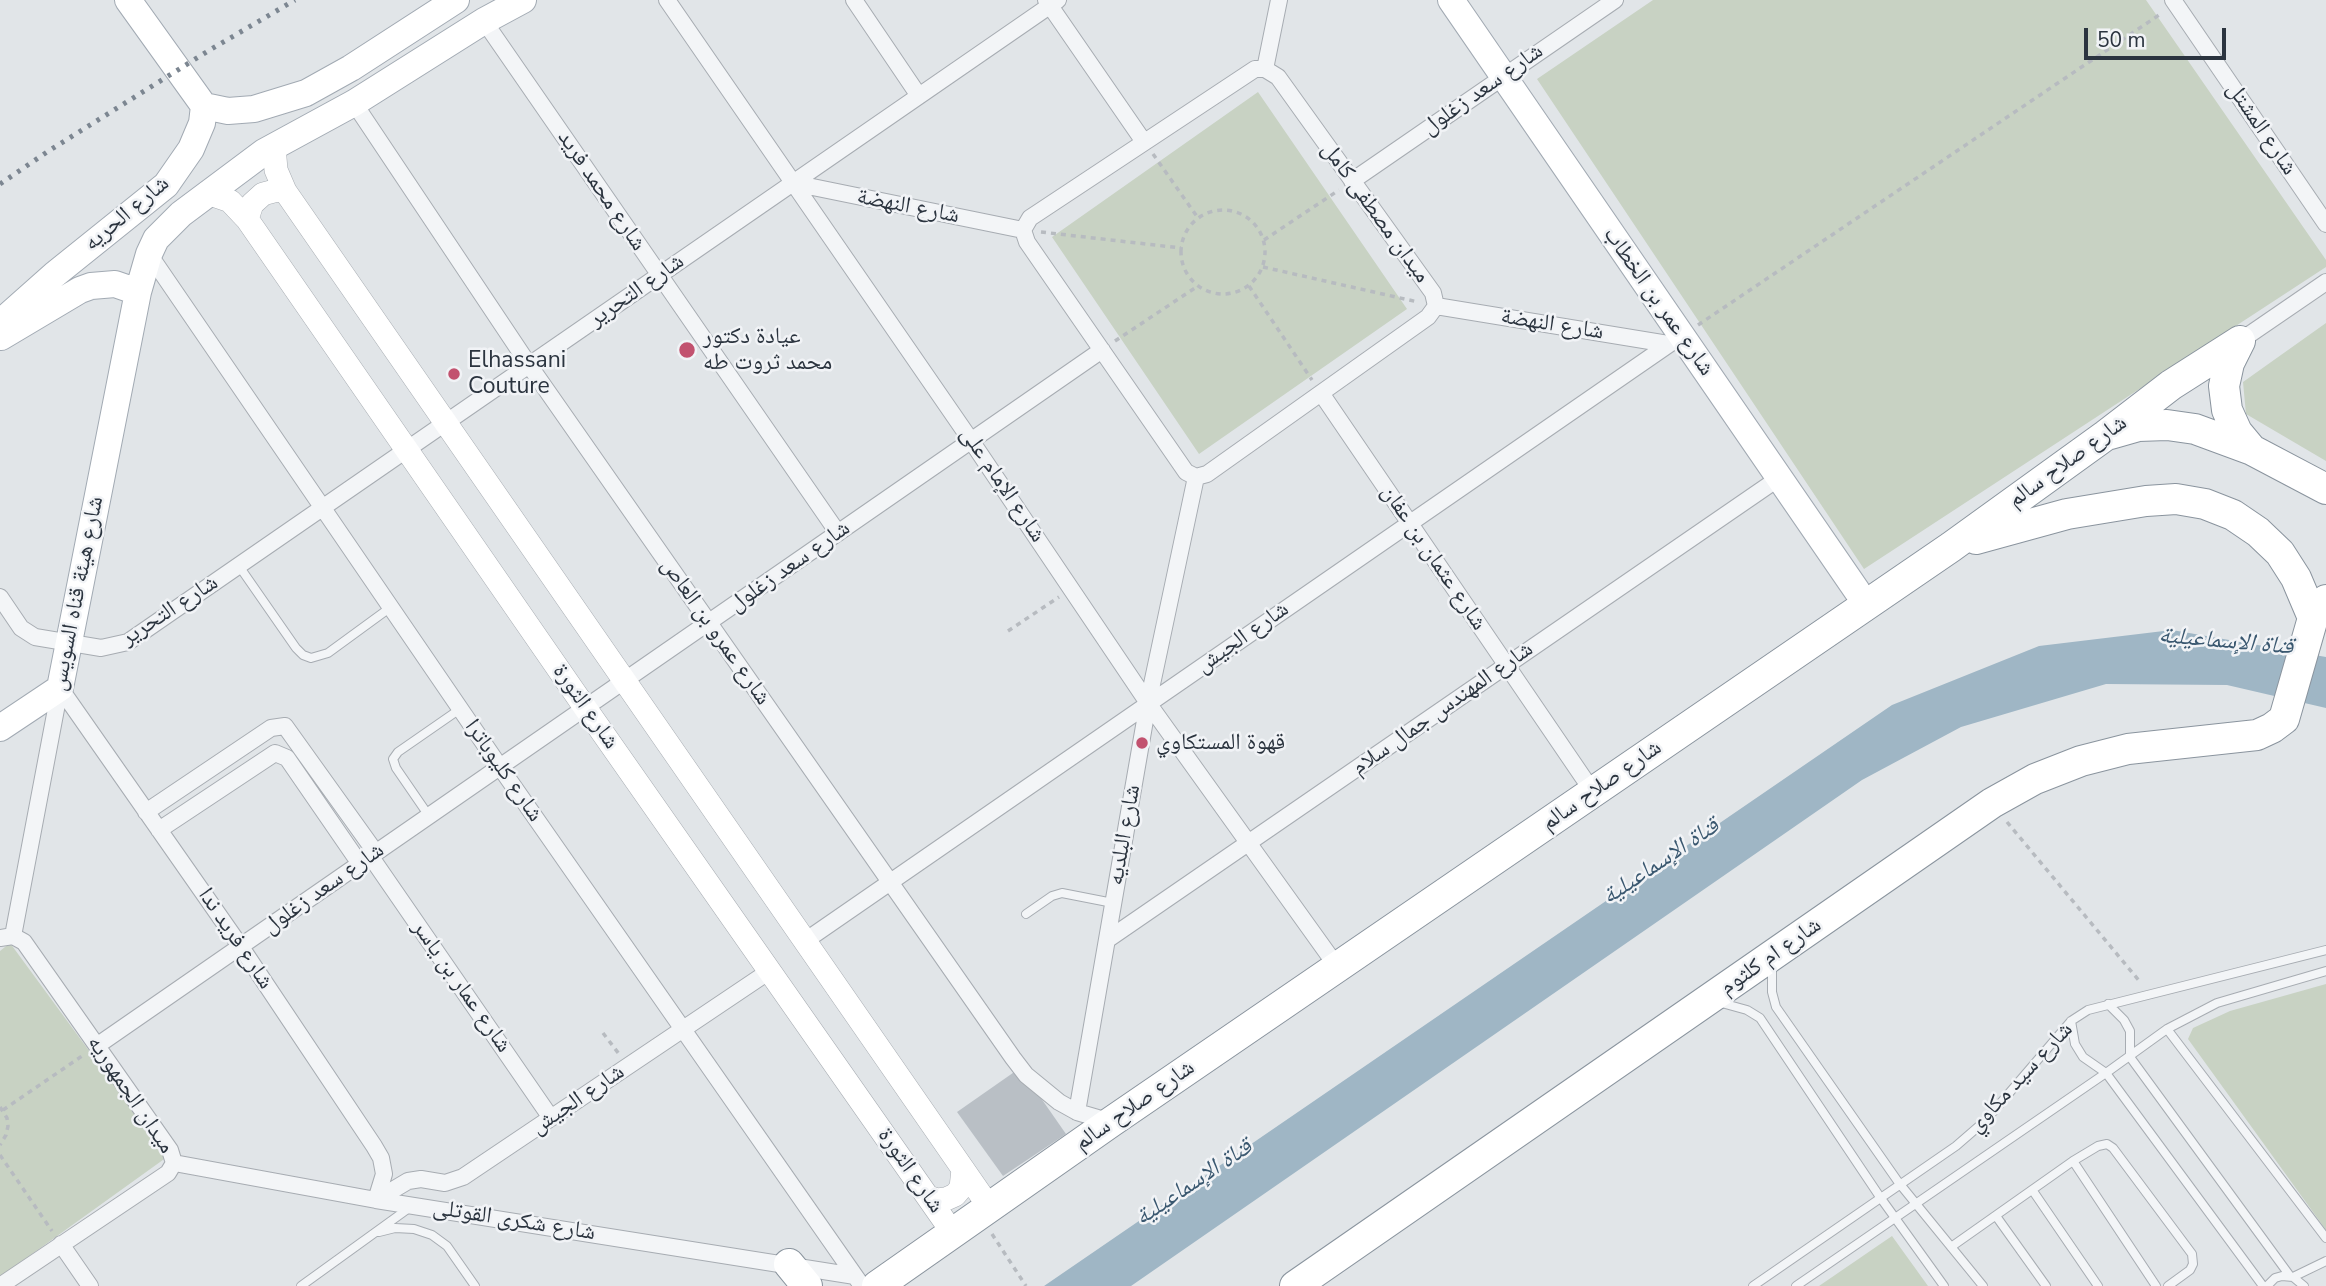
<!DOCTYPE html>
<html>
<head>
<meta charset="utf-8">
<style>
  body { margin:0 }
  #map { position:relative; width:2326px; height:1286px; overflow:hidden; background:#e1e5e8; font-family:"Nunito Sans",sans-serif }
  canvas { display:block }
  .scale { position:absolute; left:2084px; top:28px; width:142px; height:32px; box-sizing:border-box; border:4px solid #2b343f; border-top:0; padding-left:9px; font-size:21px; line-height:24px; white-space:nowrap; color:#2b343f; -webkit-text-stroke:5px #f1f3f6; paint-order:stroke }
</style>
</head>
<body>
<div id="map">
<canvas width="2326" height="1286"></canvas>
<div class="scale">50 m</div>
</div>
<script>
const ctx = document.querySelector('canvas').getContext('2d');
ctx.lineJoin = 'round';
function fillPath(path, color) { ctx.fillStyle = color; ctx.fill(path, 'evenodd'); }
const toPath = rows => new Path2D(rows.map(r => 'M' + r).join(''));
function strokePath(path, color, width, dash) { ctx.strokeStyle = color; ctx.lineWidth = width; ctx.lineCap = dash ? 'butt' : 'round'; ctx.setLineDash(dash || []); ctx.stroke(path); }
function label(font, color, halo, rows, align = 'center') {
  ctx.font = font + ' "Nunito Sans","Noto Naskh Arabic",sans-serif'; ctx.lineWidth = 5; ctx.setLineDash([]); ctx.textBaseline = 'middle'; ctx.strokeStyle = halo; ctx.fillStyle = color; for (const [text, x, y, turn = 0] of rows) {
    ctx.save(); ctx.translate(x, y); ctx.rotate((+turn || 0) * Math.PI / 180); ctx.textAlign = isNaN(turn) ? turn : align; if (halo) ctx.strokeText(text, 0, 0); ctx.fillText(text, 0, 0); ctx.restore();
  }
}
fillPath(toPath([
  [1653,0,2146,0,2326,260,2326,267,1864,569,1537,79],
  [1258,92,1407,309,1199,454,1052,237],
  [2326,323,2326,461,2246,414,2243,382],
  [10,943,167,1157,0,1277,0,951],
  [2326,984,2326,1230,2188,1039,2193,1028,2230,1011],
  [1892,1236,1928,1286,1819,1286]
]), '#c8d2c3');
fillPath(toPath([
  [2172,630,2326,657,2326,708,2227,685,2106,684,1961,727,1862,780,1131,1286,1044,1286,1892,705,2039,646]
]), '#9fb6c5');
fillPath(toPath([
  [1020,1068,1066,1134,1003,1176,957,1112]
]), '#b9bfc5');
const lane = toPath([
  [239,566,296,648,303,655,311,658,328,653,391,607],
  [429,816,396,768,393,759,398,752,460,709],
  [1026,914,1052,896,1062,893,1113,903],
  [1772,966,1772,992,1776,1007,1899,1183,1983,1286],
  [1718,1002,1747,1010,1760,1018,1880,1197,1944,1286],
  [2108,1004,2124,1020,2130,1031,2130,1057,2290,1276],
  [2071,1021,2075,1044,2083,1057,2106,1073,2263,1286],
  [2167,1029,2326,1238],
  [2073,1161,2156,1286],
  [2033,1191,2098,1286],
  [1996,1216,2046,1286],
  [379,1232,395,1228,414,1229,432,1235,447,1246,475,1286],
  [1951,1247,2073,1161,2098,1146,2107,1144,2113,1148,2192,1254,2193,1264,2190,1270,2168,1286],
  [2293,1277,2326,1261],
  [301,1286,409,1208],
  [1753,1286,1956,1146,1986,1120,2071,1021,2088,1010,2326,950],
  [1796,1286,2106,1073,2167,1029,2217,1003,2326,971],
  [2267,1286,2275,1278,2282,1276,2293,1277,2304,1286]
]);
const street = toPath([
  [667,0,972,442,1148,703,1338,968],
  [854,0,919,96],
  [1046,0,1144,142],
  [2173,0,2326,224],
  [484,21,838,533],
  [1255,69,1265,69,1278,77,1433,293,1436,306,1428,317,1207,474,1196,477,1186,472,1027,242,1023,230,1030,218,1255,69],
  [1265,69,1279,0],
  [354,103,529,365,1013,1058,1026,1075,1059,1102,1077,1112,1111,1122],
  [1352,181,1615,0],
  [793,183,1023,230],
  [149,254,500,767,862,1286],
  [1436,306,1668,344],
  [2240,341,2326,282],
  [1321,393,1593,792],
  [0,597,21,628,35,637,101,648,128,642,1058,0],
  [60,688,241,947,374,1146,381,1158,384,1174,376,1200],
  [146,812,271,728,285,726,376,853],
  [159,830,275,753,287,758,360,864],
  [371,857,551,1118],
  [13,936,60,688],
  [0,938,13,936,24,942,170,1150,174,1163,168,1173,0,1286],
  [1107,940,1779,478],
  [805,941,1681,336],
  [98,1045,1102,350],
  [1077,1112,1148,703,1196,477],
  [174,1163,376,1200,855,1276],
  [376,1200,408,1181,421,1179,445,1183,463,1177,771,970],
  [61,1244,90,1286]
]);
const secondary = toPath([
  [274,146,276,170,285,191,990,1208],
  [207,193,230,201,247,219,586,709,953,1233],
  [247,219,252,204,263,194,278,190,285,191],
  [928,1197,937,1200,946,1199,955,1195,961,1188,963,1169]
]);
const primary = toPath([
  [128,0,204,106],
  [1451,0,1866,604],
  [204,106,228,111,254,109,306,93,351,68,456,0],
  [0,323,54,275,166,185,191,149,202,123,204,106],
  [1,337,80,290,91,286,115,284,138,292],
  [0,728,60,688,138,292,149,254,156,239,181,214,264,152,354,103,484,21,523,0]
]);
const highway = toPath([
  [2240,341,2229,363,2224,386,2227,410,2237,432,2252,450],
  [2110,434,2138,426,2167,425,2195,429,2252,450,2326,489],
  [1976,539,2067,514,2146,501,2176,499,2205,504,2233,515,2258,532,2280,553,2296,578,2313,618],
  [789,1264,807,1286],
  [877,1286,1111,1122,1951,547,2106,435,2171,385,2240,341],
  [1295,1286,1992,803,2035,779,2081,761,2128,749,2257,735,2272,728,2284,719,2313,618,2326,600]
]);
strokePath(lane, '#a7acb2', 10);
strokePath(street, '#a7acb2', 18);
strokePath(secondary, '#a7acb2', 24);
strokePath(primary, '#a2aab3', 28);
strokePath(highway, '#8a949e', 32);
strokePath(toPath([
  [1153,154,1198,218],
  '1181 252a42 42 0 1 1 84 0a42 42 0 1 1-84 0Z',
  [1041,232,1181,248],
  [1264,240,1339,190],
  [1263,267,1418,302],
  [1249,286,1312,380],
  [1698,325,2162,13],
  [1115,341,1198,286],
  [1008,631,1059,597],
  [2007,822,2141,983],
  [603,1033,619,1054],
  [0,1107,7,1118,8,1126,6,1135,0,1145],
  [3,1110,85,1054],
  [0,1155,52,1231],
  [992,1234,1026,1286]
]), '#b7bbc0', 3.5, [5, 5]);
strokePath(lane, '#f3f5f7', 8);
strokePath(street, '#f3f5f7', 16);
strokePath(secondary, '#fff', 23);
strokePath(primary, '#fff', 26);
strokePath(highway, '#fff', 30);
strokePath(toPath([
  [0,184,47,152,208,51,295,0]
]), '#7c8691', 5, [3.5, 7]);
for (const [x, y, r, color] of [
  [687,350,9,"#c2526f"],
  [454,374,7,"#c2526f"],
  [1142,743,7,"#c2526f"]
]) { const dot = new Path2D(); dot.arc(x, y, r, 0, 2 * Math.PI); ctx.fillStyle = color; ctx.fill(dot); strokePath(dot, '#f1f3f6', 2.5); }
label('23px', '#2b343f', '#f1f3f6', [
  ["شارع سعد زغلول",1483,90,-35],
  ["شارع المشتل",2261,129,56],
  ["شارع محمد فريد",601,191,56],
  ["شارع النهضة",908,207,11],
  ["ميدان مصطفى كامل",1375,213,54],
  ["شارع الحريه",127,214,-40],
  ["شارع التحرير",637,291,-35],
  ["شارع عمر بن الخطاب",1658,302,55],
  ["شارع النهضة",1552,325,9],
  ["شارع صلاح سالم",2068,462,-36],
  ["شارع الإمام على",1002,485,56],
  ["شارع عثمان بن عفان",1433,558,56],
  ["شارع سعد زغلول",790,567,-35],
  ["شارع هيئة قناه السويس",78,594,-79],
  ["شارع التحرير",170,611,-33],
  ["شارع عمرو بن العاص",715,632,55],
  ["شارع الجيش",1243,638,-35],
  ["شارع الثورة",585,707,55],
  ["شارع المهندس جمال سلام",1443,709,-35],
  ["شارع كليوباترا",503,771,55],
  ["شارع صلاح سالم",1602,786,-35],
  ["شارع البلديه",1125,835,-80],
  ["شارع سعد زغلول",324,889,-35],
  ["شارع فريد ندا",235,939,56],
  ["شارع ام كلثوم",1771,957,-35],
  ["شارع عمار بن ياسر",461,987,55],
  ["شارع سيد مكاوي",2021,1078,-47],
  ["ميدان الجمهوريه",130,1095,56],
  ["شارع الجيش",578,1100,-34],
  ["شارع صلاح سالم",1135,1106,-35],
  ["شارع الثورة",910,1171,55],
  ["شارع شكرى القوتلى",514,1221,9]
]);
label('23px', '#2b343f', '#f1f3f6', [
  ["عيادة دكتور",703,337],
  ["محمد ثروت طه",703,363],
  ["Elhassani",468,361],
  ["Couture",468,387],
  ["قهوة المستكاوي",1156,743]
], 'left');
label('italic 24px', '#39576f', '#f1f3f6', [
  ["قناة الإسماعيلية",2226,642,5],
  ["قناة الإسماعيلية",1661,862,-34],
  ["قناة الإسماعيلية",1194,1183,-34]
]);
</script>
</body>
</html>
